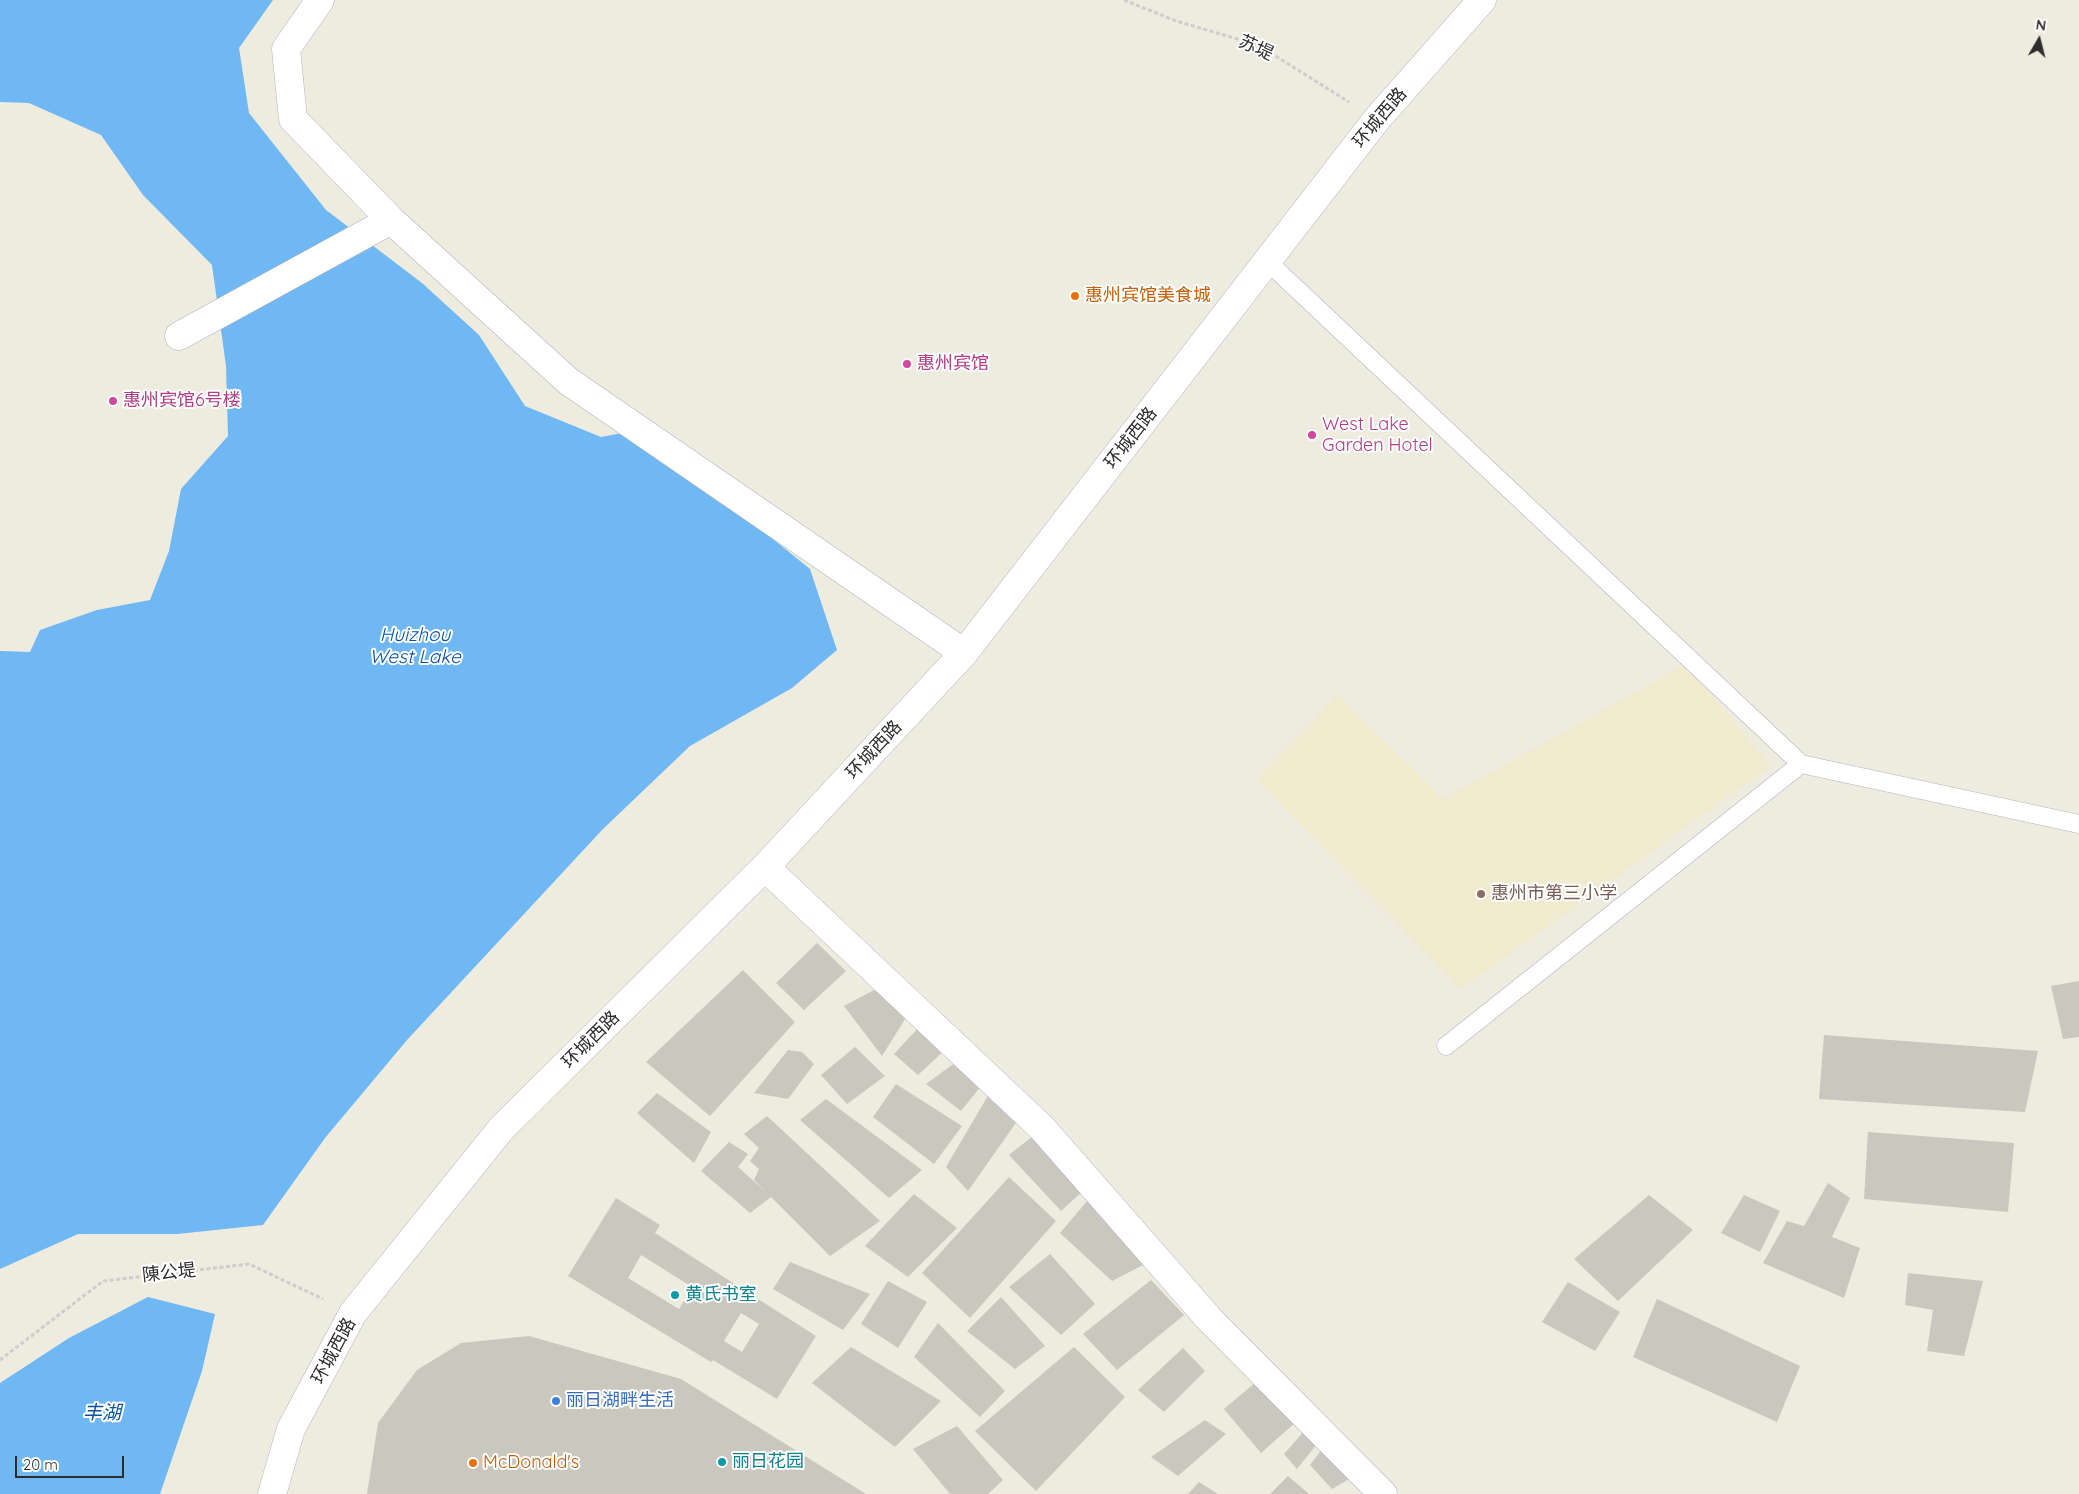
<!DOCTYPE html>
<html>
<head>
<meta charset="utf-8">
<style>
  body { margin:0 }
  #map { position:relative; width:2079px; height:1494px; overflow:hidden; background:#eeebdf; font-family:Quicksand,sans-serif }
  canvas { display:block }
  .north { position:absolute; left:2014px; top:15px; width:50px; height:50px; -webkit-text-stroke:4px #fff; paint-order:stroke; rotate:8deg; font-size:14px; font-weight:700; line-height:20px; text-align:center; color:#2d2d2d }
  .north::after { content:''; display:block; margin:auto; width:18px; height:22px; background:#2d2d2d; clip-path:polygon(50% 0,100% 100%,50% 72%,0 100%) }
  .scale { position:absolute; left:15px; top:1456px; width:109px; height:22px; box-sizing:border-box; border:2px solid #2d2d2d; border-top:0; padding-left:6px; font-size:15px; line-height:18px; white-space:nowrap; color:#2d2d2d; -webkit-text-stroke:4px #fff; paint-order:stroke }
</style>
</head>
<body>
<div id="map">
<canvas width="2079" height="1494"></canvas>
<div class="north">N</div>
<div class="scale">20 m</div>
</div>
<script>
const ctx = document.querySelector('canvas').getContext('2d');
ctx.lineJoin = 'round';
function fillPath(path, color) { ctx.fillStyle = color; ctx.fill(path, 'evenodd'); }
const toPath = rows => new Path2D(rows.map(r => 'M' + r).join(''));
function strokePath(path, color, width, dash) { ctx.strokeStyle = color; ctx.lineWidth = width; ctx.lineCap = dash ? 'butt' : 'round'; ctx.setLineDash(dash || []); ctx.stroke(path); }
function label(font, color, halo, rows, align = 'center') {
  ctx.font = font + ' Quicksand,"Noto Sans SC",sans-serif'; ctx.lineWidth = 4; ctx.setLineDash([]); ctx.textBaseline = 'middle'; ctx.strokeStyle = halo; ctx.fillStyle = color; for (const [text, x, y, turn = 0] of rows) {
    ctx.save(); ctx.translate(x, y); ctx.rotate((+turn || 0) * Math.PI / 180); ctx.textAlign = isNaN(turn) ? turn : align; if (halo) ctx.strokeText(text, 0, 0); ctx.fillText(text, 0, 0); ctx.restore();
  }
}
fillPath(toPath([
  [1686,664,1771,766,1461,989,1256,779,1338,695,1443,799]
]), '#f0ebce');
fillPath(toPath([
  [0,0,273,0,239,48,249,113,326,210,422,283,479,335,525,406,601,437,638,430,810,569,837,650,792,688,690,746,603,829,407,1040,325,1138,263,1225,177,1234,78,1234,0,1269,0,651,30,652,40,630,97,610,150,600,169,551,181,489,228,436,226,366,212,265,143,195,101,135,29,103,0,102],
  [148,1297,215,1314,202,1371,160,1494,0,1494,0,1383,69,1338]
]), '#6fb8f3');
fillPath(toPath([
  [817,943,846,971,804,1010,776,983],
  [743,970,795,1022,710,1116,646,1062],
  [2079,981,2079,1037,2063,1039,2051,986],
  [874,990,907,1016,882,1056,844,1006],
  [921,1025,947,1048,918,1075,894,1054],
  [1824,1035,2038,1051,2025,1112,1819,1099],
  [855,1047,885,1076,847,1104,821,1075],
  [788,1050,802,1052,814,1064,788,1099,754,1093],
  [956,1062,982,1085,961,1111,926,1084],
  [896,1084,962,1126,934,1164,873,1117],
  [657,1093,711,1132,694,1163,637,1113],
  [989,1094,1020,1117,968,1191,946,1167],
  [826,1099,922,1170,889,1198,800,1120],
  [767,1116,880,1221,830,1256,771,1197,750,1213,701,1171,729,1142,748,1154,738,1167,767,1193,754,1180,759,1169,750,1161,759,1148,744,1134],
  [1868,1132,2014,1143,2008,1212,1864,1199],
  [1033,1136,1084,1190,1061,1211,1009,1155],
  [1009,1177,1056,1221,970,1318,922,1273],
  [1828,1183,1850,1198,1832,1237,1860,1248,1844,1298,1763,1263,1787,1221,1804,1226],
  [914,1194,957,1228,908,1277,865,1246],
  [1649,1195,1693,1230,1618,1301,1574,1259],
  [1744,1195,1780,1211,1760,1252,1721,1233],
  [616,1198,660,1225,655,1233,816,1336,777,1399,713,1360,711,1362,568,1276],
  [641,1255,692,1287,679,1309,628,1278],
  [741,1313,759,1324,742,1352,724,1341],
  [1088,1200,1145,1264,1112,1281,1060,1233],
  [1050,1254,1095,1304,1061,1335,1009,1287],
  [790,1262,870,1294,843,1330,773,1289],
  [1908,1273,1983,1281,1964,1356,1927,1351,1933,1310,1905,1305],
  [1151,1280,1184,1315,1117,1370,1083,1334],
  [888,1281,927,1302,898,1348,861,1324],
  [1568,1282,1620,1312,1595,1351,1542,1322],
  [1001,1297,1045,1346,1015,1369,967,1331],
  [1657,1299,1800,1366,1777,1422,1633,1357],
  [938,1323,1005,1391,980,1417,914,1357],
  [529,1336,681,1379,866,1494,367,1494,378,1423,417,1370,461,1343],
  [851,1347,941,1401,895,1447,812,1383],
  [1074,1347,1125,1397,1036,1491,975,1431],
  [1183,1348,1205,1371,1164,1412,1138,1390],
  [1256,1382,1296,1422,1261,1453,1224,1409],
  [1205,1420,1226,1434,1178,1476,1151,1457],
  [957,1426,1003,1480,988,1494,950,1494,913,1449],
  [1306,1429,1321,1439,1297,1469,1284,1454],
  [1323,1448,1354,1476,1332,1489,1310,1465],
  [1288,1476,1309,1494,1270,1494],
  [1199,1482,1218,1494,1188,1494]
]), '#cac7be');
const lane = toPath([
  [1267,261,1801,764,2079,824],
  [1446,1046,1801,764]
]);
const street = toPath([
  [320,0,286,49,293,119,391,220,568,381,964,653],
  [179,336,391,220]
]);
const secondary = toPath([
  [765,867,1042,1128,1211,1321,1383,1494],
  [272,1494,291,1429,353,1313,501,1129,765,867,964,653,1377,119,1482,0]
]);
strokePath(lane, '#b3b3c0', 19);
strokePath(street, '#b3b3c0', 29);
strokePath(secondary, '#b3b3c0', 29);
strokePath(toPath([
  [1124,0,1176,21,1258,45,1349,102],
  [0,1360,103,1281,249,1264,323,1299]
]), '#cdcdcd', 3, [4, 2.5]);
strokePath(lane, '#fff', 18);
strokePath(street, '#fff', 28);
strokePath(secondary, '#fff', 28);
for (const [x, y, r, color] of [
  [1075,296,5,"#e8710a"],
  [907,364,5,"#d1479c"],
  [113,401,5,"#d1479c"],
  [1312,435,5,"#d1479c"],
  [1481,894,5,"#8d6e63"],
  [675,1295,5,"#0f9aa8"],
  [556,1401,5,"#3f7fe0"],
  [722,1462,5,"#0f9aa8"],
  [473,1463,5,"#e8710a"]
]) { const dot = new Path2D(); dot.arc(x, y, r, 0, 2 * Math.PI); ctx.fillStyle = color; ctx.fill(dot); strokePath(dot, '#fff', 2); }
label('18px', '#2d2d2d', '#fff', [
  ["苏堤",1256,48,24],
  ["环城西路",1380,118,-50],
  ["环城西路",1131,438,-52],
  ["环城西路",874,750,-47],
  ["环城西路",591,1040,-45],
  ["陳公堤",169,1273,-6],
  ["环城西路",334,1351,-62]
]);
label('18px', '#c56008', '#fff', [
  ["惠州宾馆美食城",1085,296],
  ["McDonald's",483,1463]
], 'left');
label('18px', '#b23c85', '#fff', [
  ["惠州宾馆",917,364],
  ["惠州宾馆6号楼",123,401],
  ["West Lake",1322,425],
  ["Garden Hotel",1322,446]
], 'left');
label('18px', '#785e54', '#fff', [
  ["惠州市第三小学",1491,894]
], 'left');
label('18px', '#0d838f', '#fff', [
  ["黄氏书室",685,1295],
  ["丽日花园",732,1462]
], 'left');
label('18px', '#366cbe', '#fff', [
  ["丽日湖畔生活",566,1401]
], 'left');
label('italic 19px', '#0953a5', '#fff', [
  ["Huizhou",415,635],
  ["West Lake",415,657],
  ["丰湖",102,1413]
]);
</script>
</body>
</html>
